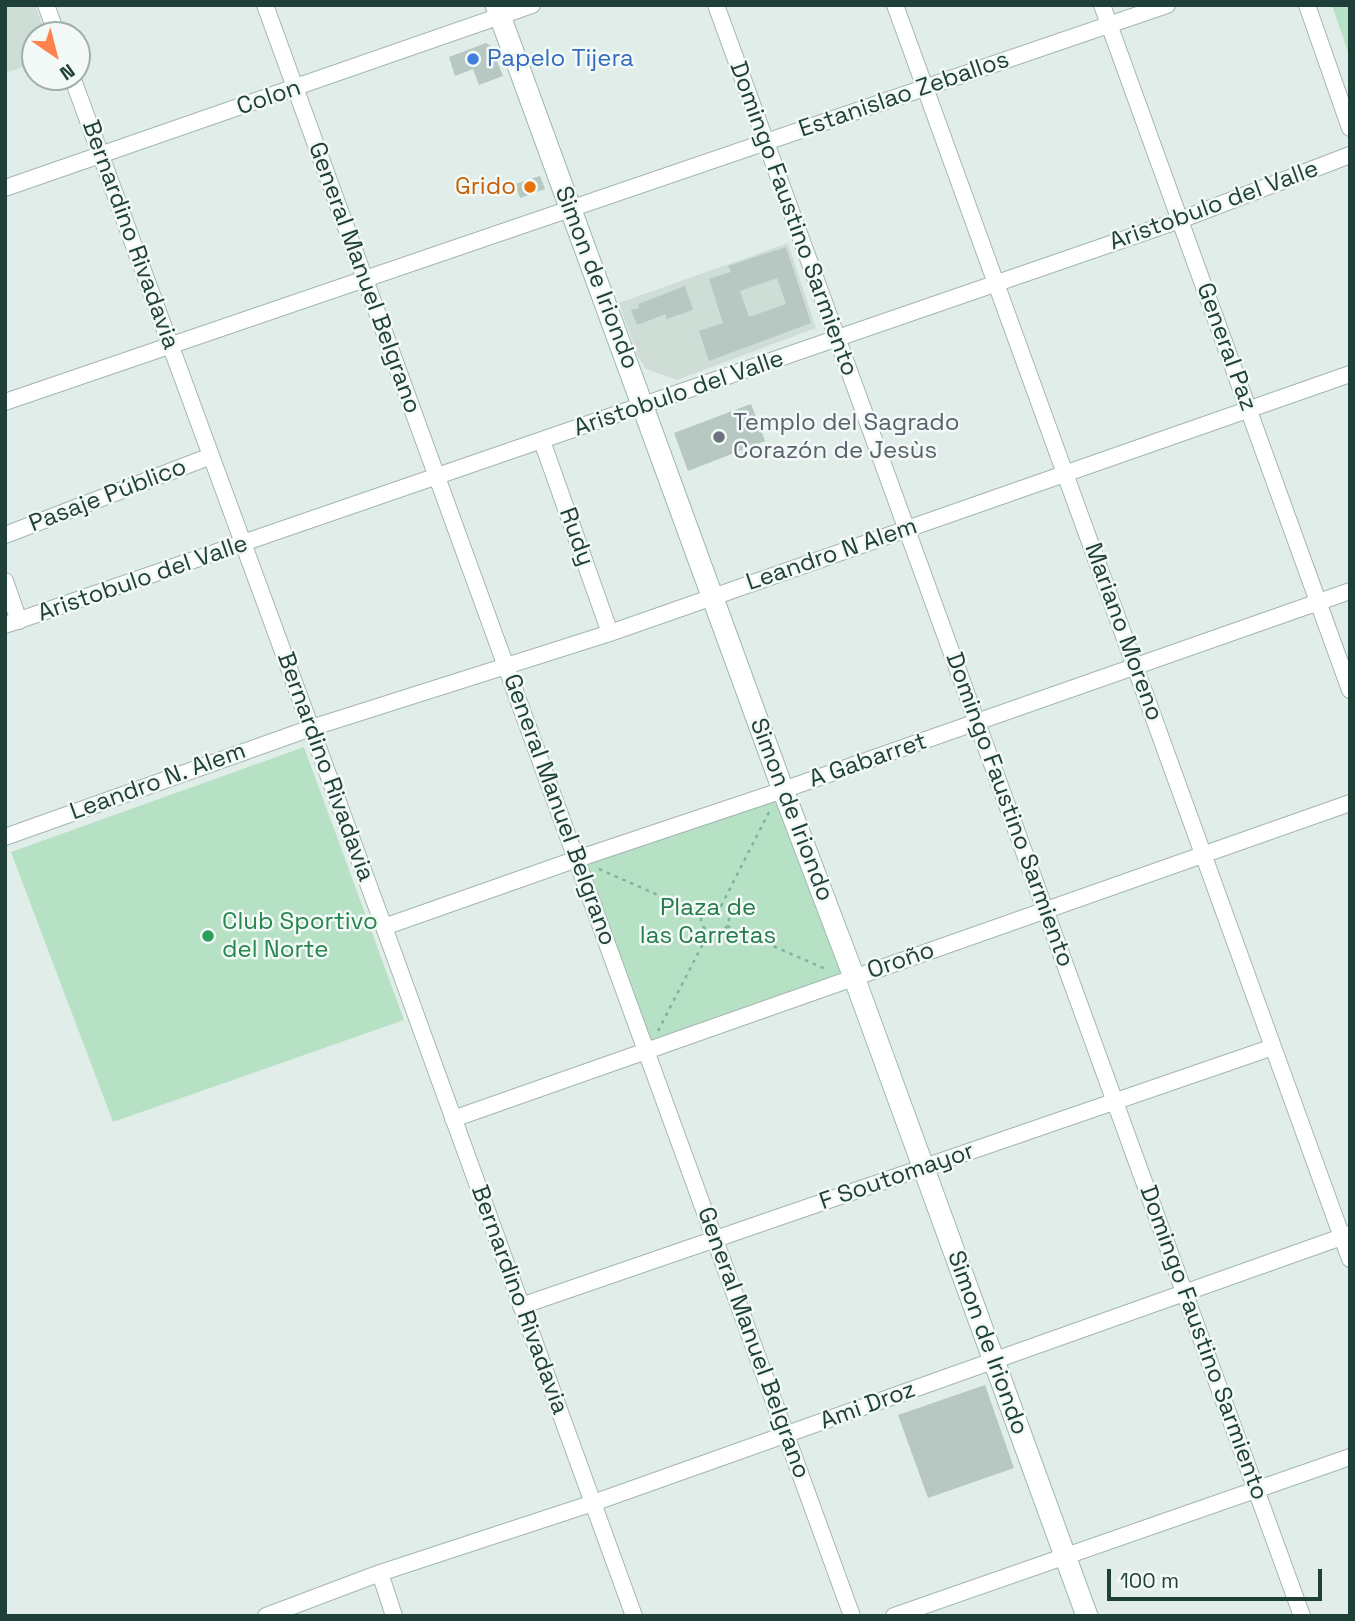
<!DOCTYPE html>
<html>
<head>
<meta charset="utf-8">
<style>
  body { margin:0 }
  #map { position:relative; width:1355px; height:1621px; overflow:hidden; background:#e1ede8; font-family:"Space Grotesk",sans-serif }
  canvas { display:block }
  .frame { position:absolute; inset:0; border:7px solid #1f4039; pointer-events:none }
  .north { position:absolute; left:21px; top:21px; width:70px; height:70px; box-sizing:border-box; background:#f2f9f6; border:2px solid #9eafaa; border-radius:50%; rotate:145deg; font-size:19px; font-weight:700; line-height:28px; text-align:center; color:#1f4039 }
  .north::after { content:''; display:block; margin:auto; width:24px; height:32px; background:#ff824d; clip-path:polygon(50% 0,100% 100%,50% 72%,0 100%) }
  .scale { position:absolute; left:1107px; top:1569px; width:215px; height:32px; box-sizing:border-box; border:4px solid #1f4039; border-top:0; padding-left:9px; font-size:21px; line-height:24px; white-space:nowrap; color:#1f4039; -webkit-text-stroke:5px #f2f9f6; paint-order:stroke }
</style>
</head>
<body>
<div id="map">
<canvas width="1355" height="1621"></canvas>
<div class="frame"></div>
<div class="north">N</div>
<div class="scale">100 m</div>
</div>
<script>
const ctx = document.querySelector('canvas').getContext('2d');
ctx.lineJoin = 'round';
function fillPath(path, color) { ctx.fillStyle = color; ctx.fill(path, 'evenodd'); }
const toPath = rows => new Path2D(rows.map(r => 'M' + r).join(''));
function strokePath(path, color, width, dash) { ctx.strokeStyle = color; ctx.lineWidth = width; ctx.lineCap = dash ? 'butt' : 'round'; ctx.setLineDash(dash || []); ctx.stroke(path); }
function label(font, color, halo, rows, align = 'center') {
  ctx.font = font + ' "Space Grotesk",sans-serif'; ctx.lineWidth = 5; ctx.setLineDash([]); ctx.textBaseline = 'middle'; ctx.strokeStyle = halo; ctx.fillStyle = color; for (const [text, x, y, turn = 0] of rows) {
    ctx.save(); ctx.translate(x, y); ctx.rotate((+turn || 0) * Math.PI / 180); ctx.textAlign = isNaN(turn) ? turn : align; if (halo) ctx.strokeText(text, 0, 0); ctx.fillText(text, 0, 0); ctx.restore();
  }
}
fillPath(toPath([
  [5,5,35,5,46,35,35,35,35,63,5,73],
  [788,243,816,328,677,380,646,369,637,355,619,303]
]), '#cfddd7');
fillPath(toPath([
  [1332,5,1350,5,1350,55,1349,55],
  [304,747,404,1020,113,1122,11,852],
  [783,790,854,977,647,1052,577,859]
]), '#b7e1c5');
fillPath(toPath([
  [486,43,491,46,503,76,479,85,473,69,455,76,449,57],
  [540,176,545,189,520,198,515,184],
  [786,247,811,323,709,361,699,331,723,323,709,279,731,272,728,266],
  [777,278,786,304,749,317,740,291],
  [685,286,693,310,666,319,666,314,637,325,631,310,639,308,638,304],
  [751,404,765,441,688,471,674,433],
  [985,1385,1014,1468,928,1498,898,1415]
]), '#b6c8c1');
const street = toPath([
  [46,5,57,35],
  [265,5,852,1616],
  [716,5,1302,1616],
  [895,5,1350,1259],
  [1102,5,1350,690],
  [1307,5,1350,128],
  [72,77,384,927,634,1616],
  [5,188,532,5],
  [5,402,1167,5],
  [542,441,610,633],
  [5,535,211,456],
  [5,581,19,621],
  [5,625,1180,220,1350,155],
  [5,837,311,728,610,633,1350,374],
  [384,927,577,859,783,790,1350,591],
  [453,1119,1350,803],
  [521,1306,1273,1047],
  [380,1573,394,1616],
  [266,1616,380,1573,593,1503,1350,1234],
  [894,1616,1350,1457]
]);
const secondary = toPath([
  [496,5,783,790,854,977,1087,1616]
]);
strokePath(street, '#a3b6b0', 18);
strokePath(secondary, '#9ebab1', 23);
strokePath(toPath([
  [599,869,701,914],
  '701 919a14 14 0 1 1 28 0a14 14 0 1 1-28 0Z',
  [721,906,769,812],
  [727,926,828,970],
  [658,1031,709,932]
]), '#7eb4a6', 2.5, [3.5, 5]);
strokePath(street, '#fff', 16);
strokePath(secondary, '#fff', 21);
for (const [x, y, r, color] of [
  [473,59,7,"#3f7fe0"],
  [530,187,7,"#e8710a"],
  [719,437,7,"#6b7280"],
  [208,936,7,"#2e9e5b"]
]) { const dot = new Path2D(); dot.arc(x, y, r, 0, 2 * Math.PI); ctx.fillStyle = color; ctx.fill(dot); strokePath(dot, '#f2f9f6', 2.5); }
label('24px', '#366cbe', '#f2f9f6', [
  ["Papelo Tijera",487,59]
], 'left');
label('24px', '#1f4039', '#f2f9f6', [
  ["Estanislao Zeballos",904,95,-19],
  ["Colon",269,98,-19],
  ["Aristobulo del Valle",1214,206,-20],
  ["Domingo Faustino Sarmiento",793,219,70],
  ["Bernardino Rivadavia",130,235,70],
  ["General Manuel Belgrano",364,278,70],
  ["Simon de Iriondo",596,278,69],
  ["General Paz",1226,347,70],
  ["Aristobulo del Valle",679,394,-19],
  ["Pasaje Público",108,496,-21],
  ["Rudy",576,537,70],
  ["Leandro N Alem",832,555,-19],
  ["Aristobulo del Valle",143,579,-19],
  ["Mariano Moreno",1123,632,70],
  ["A Gabarret",868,761,-19],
  ["Bernardino Rivadavia",325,767,70],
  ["Leandro N. Alem",158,782,-20],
  ["General Manuel Belgrano",559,810,70],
  ["Simon de Iriondo",791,810,69],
  ["Domingo Faustino Sarmiento",1009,810,70],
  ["Oroño",901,961,-19],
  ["F Soutomayor",897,1177,-19],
  ["Bernardino Rivadavia",519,1300,70],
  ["General Manuel Belgrano",753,1343,70],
  ["Simon de Iriondo",987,1343,70],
  ["Domingo Faustino Sarmiento",1203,1343,70],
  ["Ami Droz",868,1406,-20]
]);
label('24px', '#c56008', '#f2f9f6', [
  ["Grido",516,187]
], 'right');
label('24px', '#5b616d', '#f2f9f6', [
  ["Templo del Sagrado",733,423],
  ["Corazón de Jesùs",733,451]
], 'left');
label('24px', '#257b4b', '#f2f9f6', [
  ["Plaza de",708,908],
  ["las Carretas",708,936]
]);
label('24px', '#27864d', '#f2f9f6', [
  ["Club Sportivo",222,922],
  ["del Norte",222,950]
], 'left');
</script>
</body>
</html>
